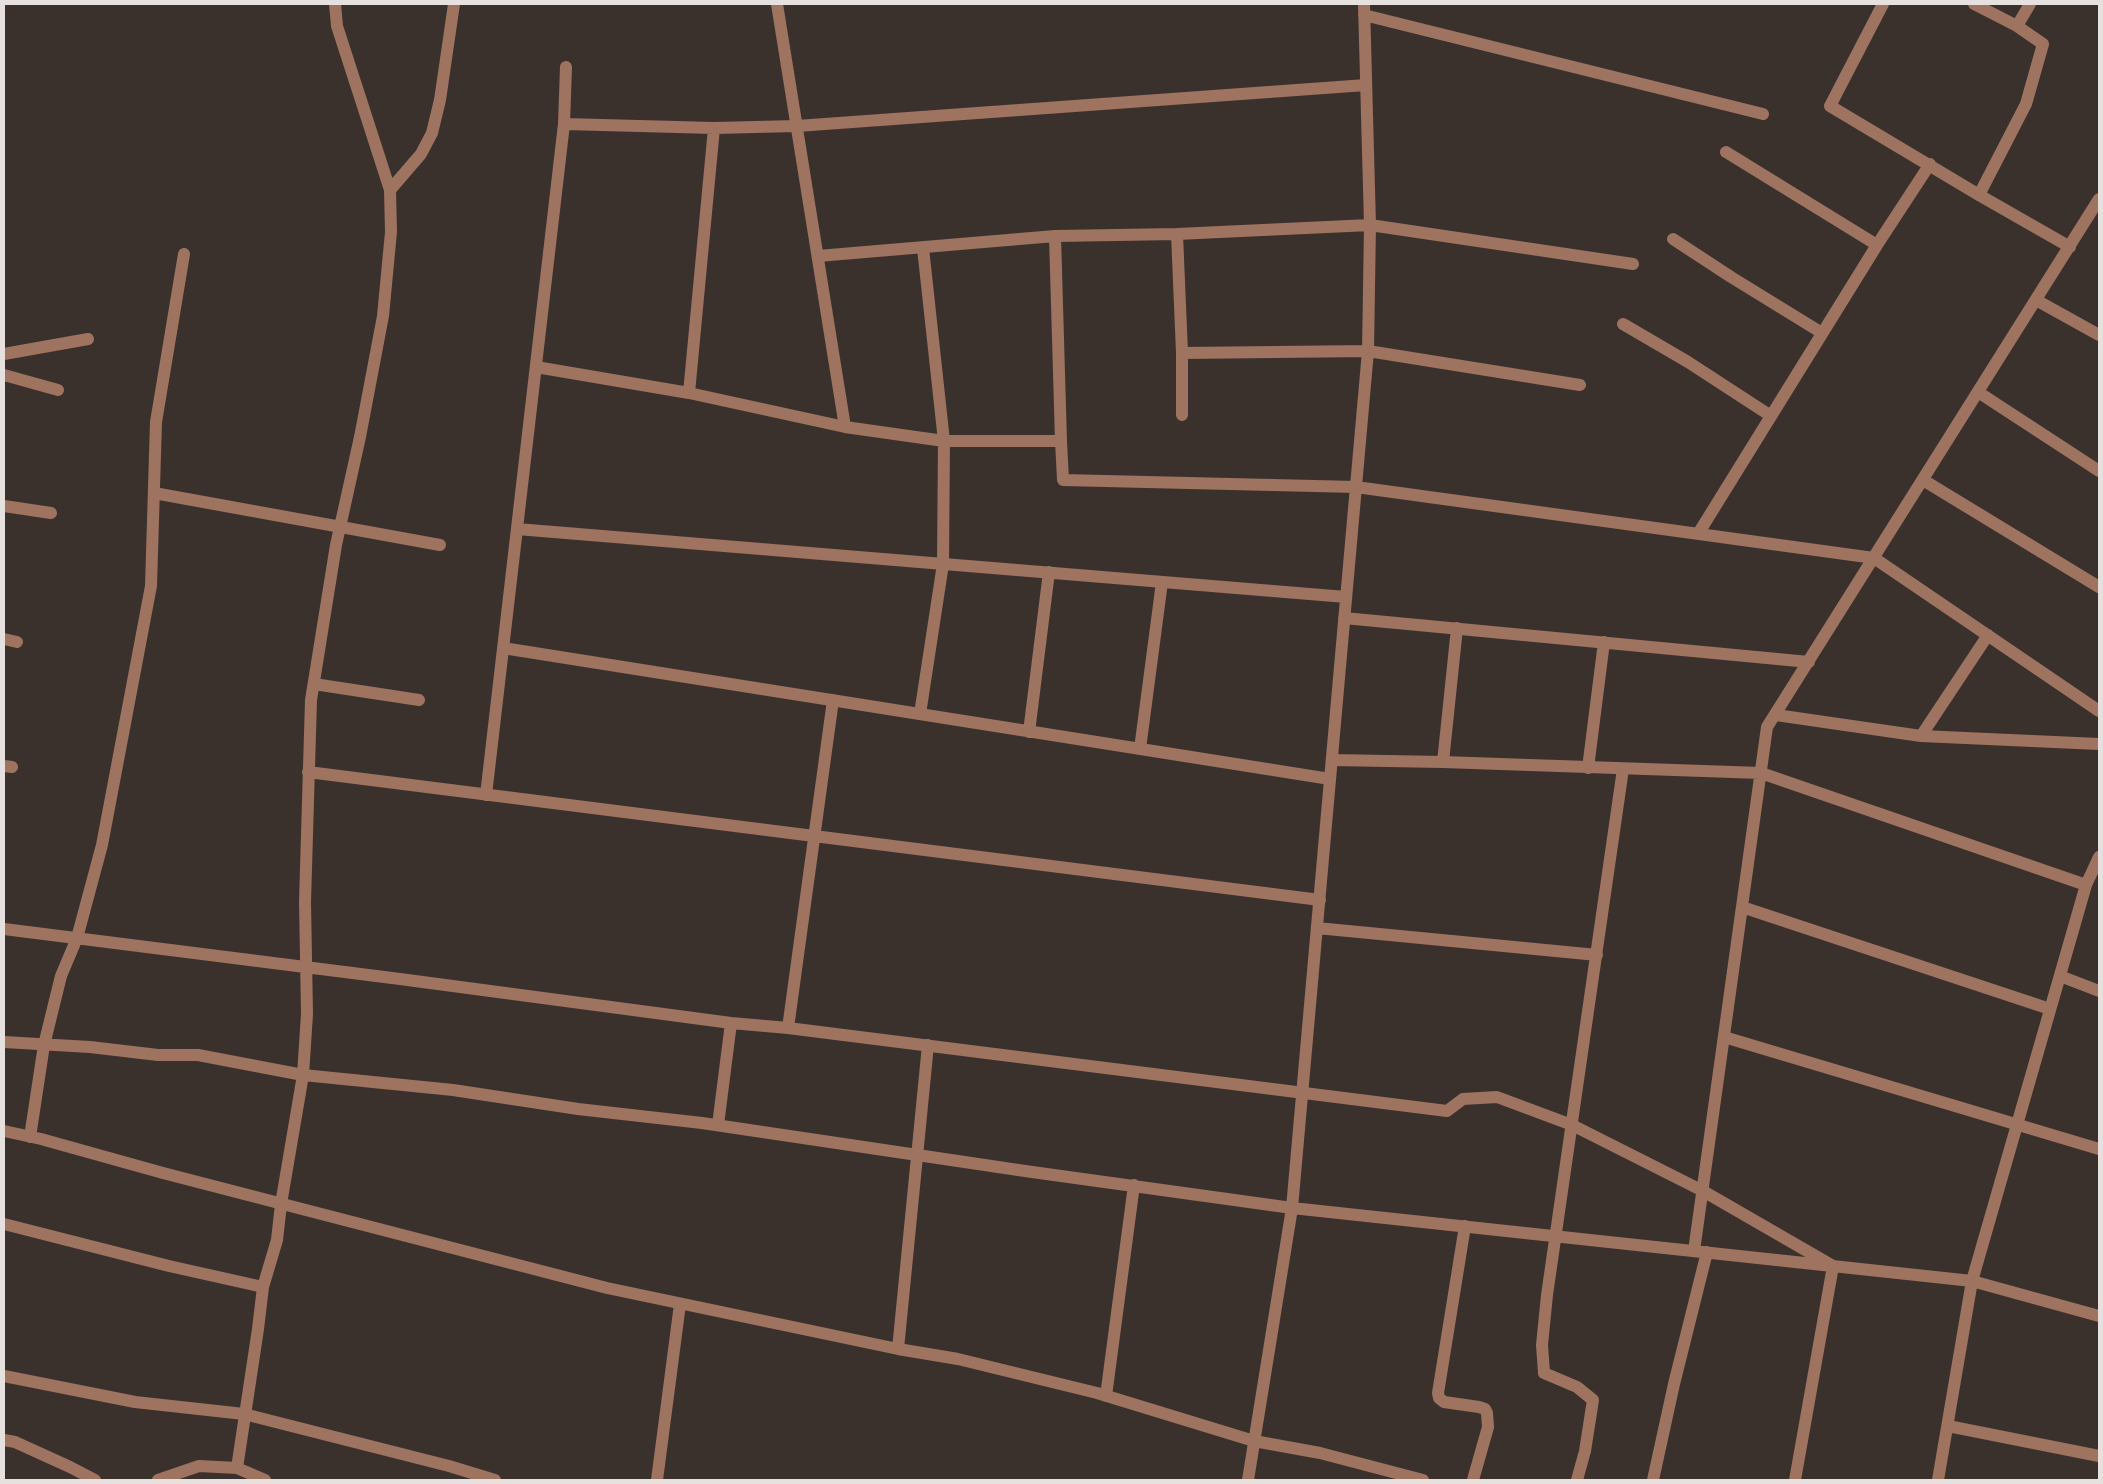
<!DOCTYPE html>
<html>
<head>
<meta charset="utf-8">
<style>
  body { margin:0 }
  #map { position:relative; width:2103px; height:1484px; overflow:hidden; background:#3a312d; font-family:Figtree,sans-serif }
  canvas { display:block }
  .frame { position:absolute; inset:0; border:5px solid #e6e0de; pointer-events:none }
</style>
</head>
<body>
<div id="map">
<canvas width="2103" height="1484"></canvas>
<div class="frame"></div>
</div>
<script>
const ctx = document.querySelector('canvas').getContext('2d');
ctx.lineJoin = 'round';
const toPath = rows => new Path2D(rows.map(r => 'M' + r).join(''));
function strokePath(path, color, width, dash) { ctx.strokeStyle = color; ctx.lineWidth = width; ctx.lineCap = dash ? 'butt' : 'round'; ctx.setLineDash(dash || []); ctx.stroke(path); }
strokePath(toPath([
  [777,4,845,427],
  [1883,4,1830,106,1979,195,2026,104,2043,44,2017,26,1974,4],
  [1364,15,1763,114],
  [2017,26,2030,4],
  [564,124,714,128,797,126,1366,85],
  [1726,152,1877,245],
  [390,190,421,154,432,133,440,100,454,4],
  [1979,195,2070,247],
  [1177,234,1182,353,1182,415],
  [1055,236,1061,441],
  [1673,239,1731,277,1822,333],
  [818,256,1055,236,1177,234,1370,225,1633,264],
  [2036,300,2099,335],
  [1623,324,1688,362,1771,416],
  [1182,353,1368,351,1580,385],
  [4,354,88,339],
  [536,367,689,393,845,427,944,441,1061,441,1063,480,1356,487,1874,558,2099,711],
  [4,375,58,390],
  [1978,392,2099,471],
  [689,393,714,128],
  [1923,480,2099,587],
  [154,493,440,545],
  [4,506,51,513],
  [517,529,1346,597],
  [1698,534,1877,245,1930,164],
  [1344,618,1809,662],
  [4,639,17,642],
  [503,648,1330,779],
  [314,684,419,700],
  [920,714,943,564,944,441,923,248],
  [1776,715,1921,736,2099,744],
  [1029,732,1049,572],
  [1921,736,1988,635],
  [1140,749,1162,582],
  [1332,760,1443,762,1761,773,2086,885],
  [1443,762,1457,628],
  [4,766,12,767],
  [1588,768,1604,642],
  [308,772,1320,900],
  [486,795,564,124,566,67],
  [1742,907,2050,1009],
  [1317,928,1597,955],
  [4,929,400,979,731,1023,788,1028,1447,1111,1463,1099,1497,1097,1572,1125,1703,1191,1833,1266,1795,1480],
  [2060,976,2099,991],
  [788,1028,833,700],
  [1724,1037,2099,1149],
  [4,1042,90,1047,158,1055,198,1055,303,1075,453,1090,578,1109,702,1123,1025,1171,1292,1208,1972,1281,2099,1316],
  [718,1125,731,1023],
  [4,1131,41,1139,163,1173,607,1288,898,1349,958,1359,1097,1393,1254,1441,1320,1453,1423,1480],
  [30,1137,44,1045,61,976,77,938,102,845,151,586,156,422,184,254],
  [4,1224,169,1266,263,1287],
  [1465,1226,1438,1393,1439,1398,1444,1402,1479,1407,1485,1409,1487,1413,1488,1427,1473,1480],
  [1694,1251,1767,727,2099,199],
  [898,1349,928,1045],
  [4,1376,135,1402,244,1414,449,1466,495,1480],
  [1106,1396,1134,1185],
  [1948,1426,2099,1456],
  [4,1440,15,1442,70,1467,95,1480],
  [237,1468,258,1329,263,1287,277,1240,281,1204,303,1075,307,1014,305,902,311,700,336,545,360,437,383,316,391,232,390,190,337,26,335,4],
  [158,1480,199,1466,237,1468,265,1480],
  [657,1480,680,1304],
  [1248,1480,1292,1208,1368,351,1370,225,1364,4],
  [1577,1480,1585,1451,1593,1400,1577,1387,1544,1373,1542,1345,1547,1295,1623,769],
  [1653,1480,1674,1384,1707,1252],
  [1938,1480,1972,1281,2086,885,2099,857]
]), '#9e7360', 12);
</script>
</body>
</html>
